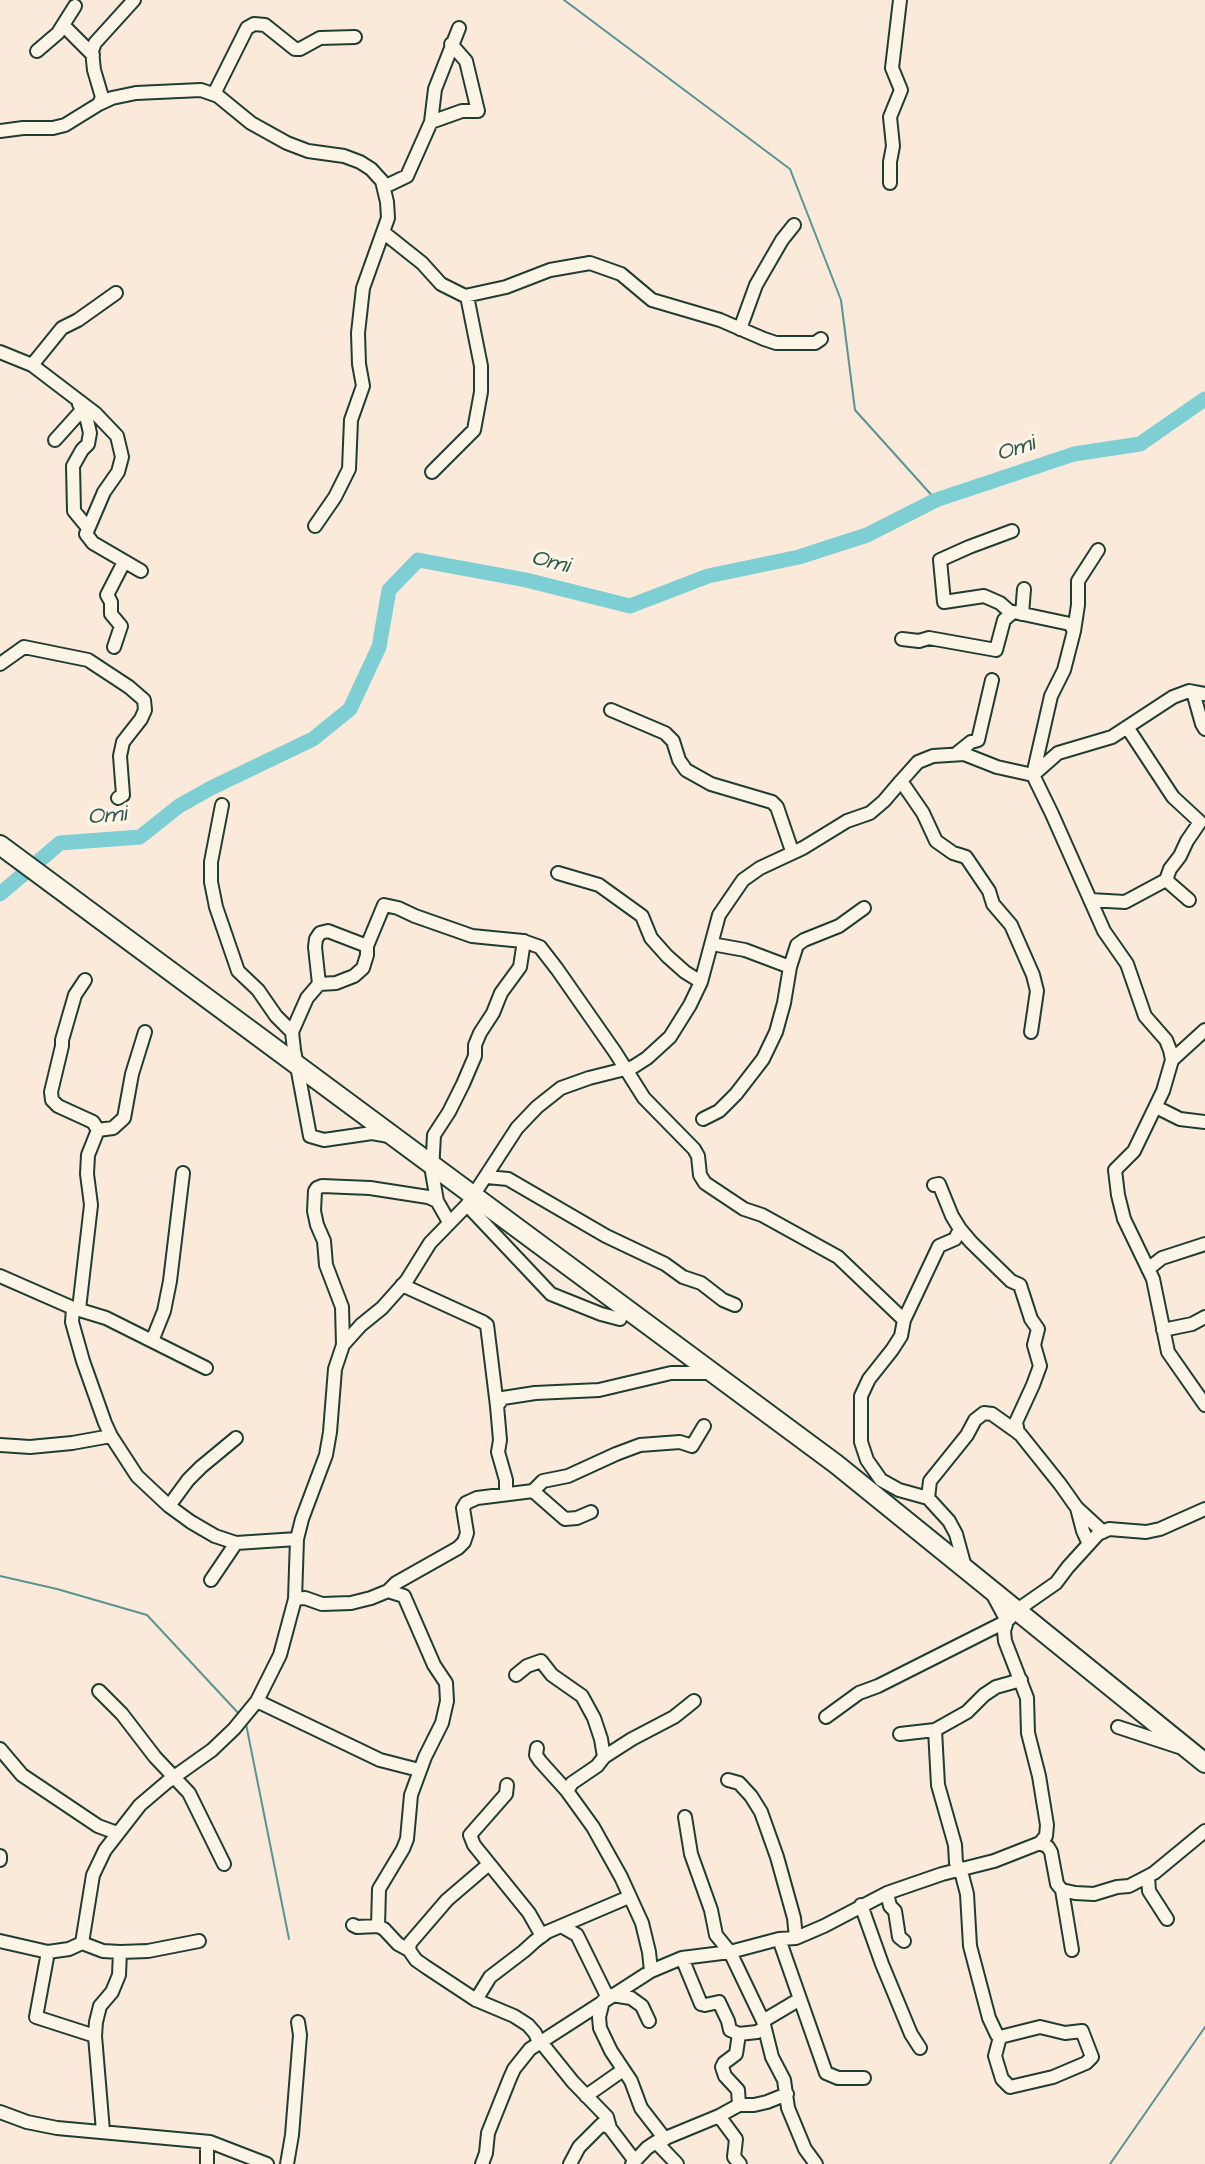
<!DOCTYPE html>
<html>
<head>
<meta charset="utf-8">
<style>
  body { margin:0 }
  canvas { display:block; background:#fbeada }
</style>
</head>
<body>
<canvas width="1205" height="2164"></canvas>
<script>
const ctx = document.querySelector('canvas').getContext('2d');
ctx.lineJoin = 'round';
const toPath = rows => new Path2D(rows.map(r => 'M' + r).join(''));
function strokePath(path, color, width, dash) { ctx.strokeStyle = color; ctx.lineWidth = width; ctx.lineCap = dash ? 'butt' : 'round'; ctx.setLineDash(dash || []); ctx.stroke(path); }
function label(font, color, halo, rows, align = 'center') {
  ctx.font = font + ' "Architects Daughter",sans-serif'; ctx.lineWidth = 6; ctx.setLineDash([]); ctx.textBaseline = 'middle'; ctx.strokeStyle = halo; ctx.fillStyle = color; for (const [text, x, y, turn = 0] of rows) {
    ctx.save(); ctx.translate(x, y); ctx.rotate((+turn || 0) * Math.PI / 180); ctx.textAlign = isNaN(turn) ? turn : align; if (halo) ctx.strokeText(text, 0, 0); ctx.fillText(text, 0, 0); ctx.restore();
  }
}
strokePath(toPath([
  [564,0,790,169,841,300,855,410,936,500],
  [0,1576,57,1589,147,1615,241,1716],
  [246,1724,289,1939],
  [1110,2164,1205,2027]
]), '#579594', 2);
strokePath(toPath([
  [0,894,60,843,140,837,179,806,211,788,313,739,350,709,379,647,389,590,418,560,526,580,630,606,708,576,799,557,867,535,936,500,1074,454,1140,444,1205,399]
]), '#7dcfd4', 15);
const minor = toPath([
  [75,6,63,25,93,55],
  [37,51,58,33,63,25],
  [214,94,247,28,254,24,265,25,295,49,300,49,320,38,355,37],
  [99,104,102,97,94,70,92,51,95,43,134,0],
  [431,122,462,111,478,111,466,61,451,44],
  [0,131,23,128,53,128,65,125,99,104,112,98,136,93,201,90,218,96,251,123,287,143,308,151,344,156,360,162,371,169,382,181,387,202,388,218,363,288,358,333,359,364,363,386,351,420,349,469,335,497,315,526],
  [890,183,890,162,893,146,890,117,901,90,892,68,900,0],
  [384,187,407,176,431,122,435,89,459,28],
  [383,232,422,263,441,284,465,296,506,287,550,270,590,263,621,274,652,300,720,320,764,339,776,343,815,343,821,339],
  [740,329,756,285,782,240,794,225],
  [0,352,32,365,95,413,117,436,122,457,118,472,104,492,86,534,93,543,141,571],
  [32,365,62,328,78,320,116,293],
  [79,404,87,420,90,433,88,444,82,450,73,466,74,511,88,528],
  [55,440,82,410],
  [432,472,474,430,481,392,481,366,467,296],
  [1012,531,969,547,940,560,944,602,984,596,1000,603,1009,611,1070,624,1074,631,1064,670,1051,696,1033,775,1052,814,1104,931,1127,964,1145,1016,1166,1040,1170,1050,1172,1060],
  [1022,614,1024,589],
  [1074,631,1078,605,1078,581,1098,550],
  [902,639,919,641,929,638,996,650,1004,620,1013,612],
  [114,647,121,626,111,614,111,602,107,595,124,562],
  [0,664,24,647,88,660,129,687,144,700,145,710,141,719,123,742,120,756,123,795,118,798],
  [1193,692,1202,724,1205,729],
  [611,710,665,733,673,741,679,760,686,770,711,784,772,802,777,807,792,851],
  [1127,727,1173,797,1200,822,1187,841,1180,856,1170,869,1166,880],
  [956,754,971,742,978,740,992,680],
  [1033,775,1058,753,1112,737,1173,697,1189,691,1205,694],
  [222,805,211,862,211,882,216,907,238,971,258,990,276,1016,292,1032],
  [558,873,599,885,642,916,651,938,667,956,685,972,701,982],
  [1090,900,1125,902,1166,880,1189,900],
  [367,946,367,955,363,968,354,976,336,983,319,984,307,998,292,1032,294,1050,310,1136,324,1140,372,1133,389,1136],
  [790,967,797,945,804,940,839,926,864,908],
  [85,980,75,995,62,1040,62,1046,51,1092,52,1100,58,1106,93,1122,98,1130],
  [319,984,315,947,316,939,320,933,328,931,367,946,384,905,398,908,415,916,472,936,523,941,540,947,557,969,615,1052,644,1098,694,1149,698,1156,700,1175,705,1183,744,1209,762,1215,838,1257,904,1320],
  [1205,1030,1172,1060,1163,1091,1134,1151,1115,1170,1118,1195,1124,1219,1153,1279,1168,1352,1205,1405],
  [1031,1032,1037,991,1033,975,1011,925,993,904,989,891,966,857,953,853,936,841,923,813,901,781,918,762,933,756,964,754,997,767,1033,775],
  [1156,1107,1180,1119,1205,1122],
  [703,1119,719,1111,736,1094,763,1059,776,1032,784,1003,790,967,745,950,712,944],
  [487,1177,508,1179,606,1236,665,1264,683,1277,701,1283,723,1300,735,1305],
  [934,1185,939,1184,952,1216,960,1229,971,1242,1011,1281,1020,1285,1031,1319,1038,1329,1034,1345,1040,1366,1033,1385,1016,1422,1018,1433],
  [437,1201,432,1172,434,1135,449,1112,463,1084,475,1056,475,1045,480,1033,493,1013,501,993,520,967,524,941],
  [467,1205,551,1294,601,1314,620,1319],
  [960,1229,955,1239,939,1246,904,1320,901,1336,892,1350,869,1379,861,1396,861,1442,867,1460,881,1480,899,1490,928,1498,949,1521,956,1534,965,1567,969,1569],
  [1148,1269,1162,1258,1205,1244],
  [0,1276,73,1308,106,1318,206,1368],
  [402,1285,483,1322,487,1325,497,1406],
  [73,1308,72,1322,83,1361,105,1423,111,1436,137,1476,169,1506,191,1522,215,1536,236,1543,297,1539],
  [79,1309,91,1205,87,1174,88,1155,98,1130,113,1128,124,1118,132,1074,145,1032],
  [1163,1330,1192,1324,1205,1317],
  [152,1341,164,1311,170,1281,183,1173],
  [343,1345,342,1307,326,1265,324,1241,317,1225,314,1211,315,1191,317,1188,322,1186,370,1188,428,1197,437,1201,449,1222],
  [0,1445,30,1447,72,1443,111,1436],
  [533,1491,543,1481,568,1476,616,1454,640,1445,680,1442,692,1446,704,1426],
  [506,1493,506,1480,498,1452,500,1440,497,1406,503,1398,535,1393,599,1390,671,1373,713,1373],
  [928,1498,930,1481,967,1435,975,1420,984,1413,992,1414,1020,1434,1060,1484,1077,1508,1083,1531,1088,1542],
  [169,1506,188,1480,201,1467,236,1438],
  [1077,1508,1103,1532],
  [211,1580,236,1543],
  [295,1599,305,1598,322,1604,351,1603,371,1598,388,1591,396,1583,458,1548,464,1542,467,1533,463,1508,466,1503,477,1498,533,1491,565,1519,577,1518,591,1512],
  [516,1675,527,1666,541,1661,552,1675,582,1696,594,1718,601,1739,604,1757],
  [99,1691,122,1714,155,1757,189,1793,224,1864],
  [257,1701,380,1760,419,1770],
  [826,1717,859,1693,878,1686,1007,1621,1020,1608,1056,1583,1068,1567,1098,1534,1109,1529,1146,1532,1160,1529,1205,1509],
  [1118,1727,1179,1747],
  [935,1730,938,1785,955,1845,956,1863,961,1871,967,1894,970,1946,989,2018,997,2035,1000,2037],
  [900,1734,935,1730,967,1712,984,1695,996,1687,1021,1680],
  [537,1748,536,1755,540,1761,567,1791,593,1827,621,1877,642,1923,649,1952,651,1971],
  [0,1749,22,1775,98,1826,117,1833],
  [728,1780,739,1783,751,1796,761,1812,777,1857,794,1918,796,1938],
  [507,1785,506,1794,470,1835,474,1845,529,1913,542,1936],
  [567,1791,572,1783,597,1766,604,1757,632,1739,674,1717,694,1701],
  [685,1817,691,1854,711,1910,716,1935,730,1952,763,2021,772,2057,784,2080,788,2108,805,2149,816,2164],
  [1040,1843,1048,1847,1051,1852,1057,1884,1062,1890,1072,1950],
  [0,1856,0,1860],
  [1148,1877,1149,1891,1167,1919],
  [1062,1890,1075,1893,1094,1894,1117,1887,1129,1886,1154,1873,1205,1831],
  [887,1893,890,1906,895,1911,899,1937,904,1941],
  [861,1905,882,1964,911,2034,920,2048],
  [353,1925,357,1927,378,1926,384,1929,398,1944,409,1950,416,1960,426,1967,476,2000,514,2016,528,2025,535,2033,539,2042],
  [378,1926,379,1889,403,1849,407,1839,411,1795,425,1757,442,1723,447,1701,446,1683,434,1665,404,1596,388,1591],
  [563,1927,577,1935,608,1998],
  [779,1939,826,2073,838,2078,864,2078],
  [0,1941,48,1952,69,1949,82,1943,103,1951,120,1952,148,1951,199,1941],
  [82,1943,93,1875,105,1850,140,1805,167,1782,212,1750,234,1729,257,1701,280,1655,295,1599,297,1539,302,1519,326,1455,330,1432,335,1369,343,1345,361,1325,382,1308,407,1280,430,1243,467,1205,517,1128,537,1107,561,1088,589,1078,633,1067,647,1058,670,1037,690,1005,701,982,719,915,743,880,760,868,803,848,847,821,870,813,884,801,901,781],
  [409,1950,410,1943,447,1900,489,1864],
  [48,1952,36,2017,95,2036],
  [682,1958,701,2004,705,2005,719,2002,728,2021,730,2030,739,2034,757,2032,764,2028],
  [612,1995,631,1998,642,2006,649,2021],
  [476,2000,490,1977,524,1951,535,1941,547,1932,629,1897],
  [603,2001,599,2017,600,2028,611,2051,631,2081,641,2108,665,2139],
  [763,2021,800,1999],
  [1040,2027,1065,2033,1082,2031,1092,2057,1086,2063,1053,2077,1010,2087,1002,2079,995,2056,1000,2037,1040,2027],
  [540,2041,573,2082,607,2117,610,2128,635,2161],
  [586,2096,623,2070],
  [739,2105,738,2090,725,2076,722,2067,724,2063,736,2054,739,2034],
  [0,2112,27,2122,57,2128,210,2142,267,2164],
  [719,2116,736,2139,734,2157,740,2164],
  [103,2131,95,2036,96,2022,100,2006,112,1992,119,1975,120,1952],
  [656,2142,677,2164],
  [207,2164,207,2144,210,2142],
  [287,2164,292,2135,300,2035,298,2022],
  [482,2164,486,2153,488,2133,510,2078,514,2069,530,2049,651,1971,682,1958,730,1952,779,1939,796,1938,824,1926,887,1893,942,1874,994,1861,1040,1843,1046,1836,1047,1825,1039,1776,1028,1733,1027,1698,1005,1641,1004,1631,1007,1621,993,1595],
  [570,2164,579,2147,602,2124,610,2128],
  [632,2164,647,2148,656,2142,719,2116,739,2105,754,2105,767,2102,787,2094]
]);
const highway = toPath([
  [0,845,836,1464,1205,1763]
]);
strokePath(minor, '#1f3d34', 16);
strokePath(highway, '#1f3d34', 22);
strokePath(minor, '#fcf5e5', 12);
strokePath(highway, '#fcf5e5', 18);
label('italic 24px', '#325a54', '#fcf5e5', [
  ["Omi",1016,450,-18],
  ["Omi",550,563,13],
  ["Omi",107,817,-5]
]);
</script>
</body>
</html>
